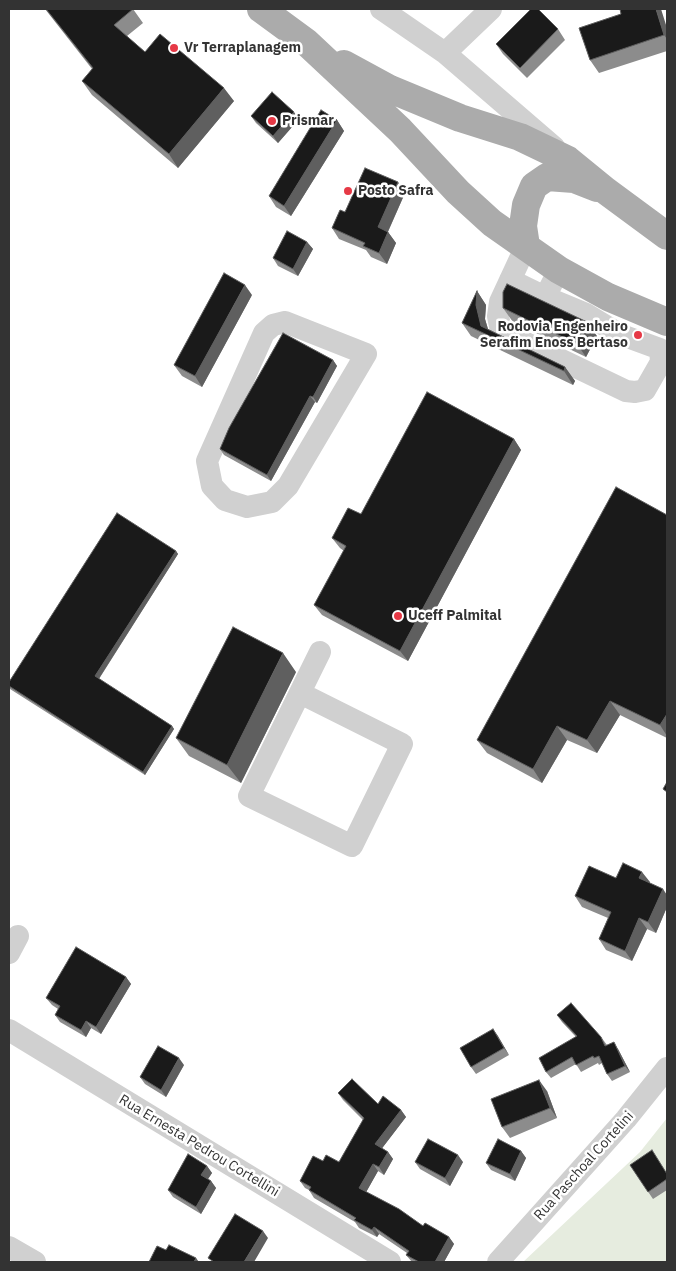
<!DOCTYPE html>
<html>
<head>
<meta charset="utf-8">
<style>
  body { margin:0 }
  #map { position:relative; width:676px; height:1271px; overflow:hidden; background:#fff; font-family:"IBM Plex Sans",sans-serif }
  canvas { display:block }
  .frame { position:absolute; inset:0; border:10px solid #333; pointer-events:none }
</style>
</head>
<body>
<div id="map">
<canvas width="676" height="1271"></canvas>
<div class="frame"></div>
</div>
<script>
const ctx = document.querySelector('canvas').getContext('2d');
ctx.lineJoin = 'round';
function fillPath(path, color) { ctx.fillStyle = color; ctx.fill(path, 'evenodd'); }
const toPath = rows => new Path2D(rows.map(r => 'M' + r).join(''));
function strokePath(path, color, width, dash) { ctx.strokeStyle = color; ctx.lineWidth = width; ctx.lineCap = dash ? 'butt' : 'round'; ctx.setLineDash(dash || []); ctx.stroke(path); }
function label(font, color, halo, rows, align = 'center') {
  ctx.font = font + ' "IBM Plex Sans",sans-serif'; ctx.lineWidth = 5; ctx.setLineDash([]); ctx.textBaseline = 'middle'; ctx.strokeStyle = halo; ctx.fillStyle = color; for (const [text, x, y, turn = 0] of rows) {
    ctx.save(); ctx.translate(x, y); ctx.rotate((+turn || 0) * Math.PI / 180); ctx.textAlign = isNaN(turn) ? turn : align; if (halo) ctx.strokeText(text, 0, 0); ctx.fillText(text, 0, 0); ctx.restore();
  }
}
fillPath(toPath([
  [667,1118,667,1262,523,1262,640,1152]
]), '#e6ecdf');
strokePath(toPath([
  [381,9,445,53,554,147],
  [445,53,491,9],
  [526,246,500,302,498,316,501,331,626,391,635,392,645,390,661,362,660,349,619,334,586,314,545,297,559,270],
  [510,280,545,297],
  [285,322,366,354,288,486,272,502,247,507,225,500,212,486,207,461,264,333,273,325,285,322],
  [300,693,402,744,352,846,249,796,320,652],
  [9,953,18,936],
  [9,1030,390,1262],
  [9,1247,35,1262],
  [498,1262,626,1119,667,1068]
]), '#d0d0d0', 22);
strokePath(toPath([
  [261,9,306,42,400,130,458,192,492,223,559,270,608,297,667,322],
  [344,64,390,89,460,118,520,137,568,160,606,191,667,236],
  [526,246,523,226,526,205,534,186,547,177,574,179,597,188]
]), '#ababab', 28);
fillPath(toPath([
  [45,9,133,9,143,23,127,36,145,52,234,101,178,168,92,95,82,81,92,69],
  [621,14,667,28,667,51,599,73,590,60],
  [558,29,565,40,527,78,503,54,496,44],
  [251,116,299,119,278,143,256,123],
  [337,120,344,131,291,216,276,207,269,196],
  [405,193,388,232,396,243,387,264,371,257,366,250,339,239,332,228,345,212],
  [307,242,313,249,298,276,278,266,273,258],
  [477,291,486,305,485,319,488,329,565,367,575,381,573,385,471,336,462,323],
  [252,295,202,387,182,376,174,365],
  [503,308,597,336,586,357,513,322],
  [333,360,337,366,317,403,315,402,271,481,224,455,220,449],
  [514,439,521,450,408,661,322,615,314,605,344,551,340,548,332,538,361,514],
  [667,515,667,738,620,715,597,753,567,740,542,783,487,753,477,740],
  [176,551,178,554,99,679,172,726,174,729,145,775,10,689,9,687,9,682],
  [296,672,241,783,189,756,176,738],
  [616,878,650,882,649,883,667,895,667,907,656,933,647,929,632,961,606,950,599,939,608,918,582,907,575,896],
  [126,977,131,984,101,1034,91,1028,86,1037,60,1022,55,1015,58,1009,52,1005,46,998],
  [557,1015,601,1037,607,1045,618,1049,630,1072,612,1081,607,1074,602,1063,599,1065,598,1063,581,1072,576,1064,551,1078,546,1072,576,1037,562,1022],
  [493,1029,509,1055,476,1074,471,1067],
  [184,1065,166,1097,145,1084,140,1077],
  [547,1091,557,1118,510,1138,502,1127],
  [338,1093,401,1110,406,1117,382,1148,388,1152,393,1159,384,1175,378,1171,366,1192,423,1226,449,1237,454,1244,444,1262,412,1262,406,1255,407,1253,379,1234,377,1237,359,1228,355,1222,314,1198,309,1190,305,1188,300,1181,323,1161,339,1162,363,1120,343,1100],
  [521,1151,526,1158,515,1181,491,1170,486,1163],
  [415,1162,463,1162,450,1186,420,1169],
  [630,1165,667,1173,667,1190,653,1199],
  [207,1166,212,1173,208,1179,211,1181,216,1188,201,1214,173,1197,168,1190]
]), '#8c8c8c');
fillPath(toPath([
  [656,9,661,9,667,28,667,39,664,35],
  [224,88,234,101,178,168,169,154],
  [294,112,299,119,278,143,273,136],
  [337,120,344,131,291,216,284,206],
  [398,182,405,193,385,238,378,227],
  [388,232,396,243,387,264,379,253],
  [307,242,313,249,298,276,293,269],
  [245,285,252,295,202,387,195,376],
  [477,291,486,305,485,319,490,336,481,326,476,305],
  [587,322,597,336,586,357,577,344],
  [333,360,337,366,317,403,313,397],
  [565,367,575,381,573,385,564,371],
  [310,396,315,402,271,481,267,475],
  [514,439,521,450,408,661,400,651],
  [176,551,178,554,98,680,95,676],
  [283,653,296,672,241,783,227,765],
  [610,701,620,715,597,753,587,740],
  [667,714,667,736,660,725],
  [172,726,174,729,145,775,143,772],
  [557,726,567,740,542,783,533,769],
  [642,872,650,882,647,889,639,878],
  [663,889,667,895,667,907,656,933,648,922],
  [639,918,647,929,632,961,625,951],
  [126,977,131,984,101,1034,96,1027],
  [86,1021,91,1028,86,1037,81,1030],
  [493,1029,498,1036,509,1055,504,1048],
  [614,1042,618,1049,630,1072,625,1066],
  [179,1058,184,1065,166,1097,161,1090],
  [539,1080,547,1091,557,1118,550,1108],
  [401,1110,406,1117,380,1151,375,1144],
  [521,1151,526,1158,515,1181,510,1174],
  [388,1152,393,1159,384,1175,379,1167],
  [458,1155,463,1162,450,1186,445,1178],
  [373,1164,378,1171,364,1196,359,1188],
  [207,1166,212,1173,206,1182,201,1175],
  [211,1181,216,1188,201,1214,196,1207],
  [374,1227,379,1234,377,1237,372,1230],
  [263,1231,268,1238,254,1262,244,1262],
  [449,1237,454,1244,444,1262,435,1262],
  [196,1258,199,1262,194,1262]
]), '#5f5f5f');
const building = toPath([
  [46,9,133,9,114,25,145,52,160,34,224,88,169,154,82,81,93,68,46,9],
  [531,9,538,9,558,29,520,68,496,44,531,9],
  [620,9,656,9,664,35,590,60,579,28,621,14,620,9],
  [272,92,294,112,273,136,251,116,272,92],
  [321,110,337,120,284,206,269,196,321,110],
  [365,168,398,182,378,227,388,232,379,253,363,246,365,243,332,228,340,210,345,212,365,168],
  [287,231,307,242,293,269,273,258,287,231],
  [224,273,245,285,195,376,174,365,224,273],
  [507,284,587,322,577,344,503,308,503,292,507,284],
  [477,291,476,305,481,326,565,367,564,371,462,323,477,291],
  [283,333,333,360,313,397,310,396,267,475,220,449,229,428,283,333],
  [427,392,514,439,400,651,314,605,346,546,332,538,348,508,361,514,427,392],
  [616,487,667,515,667,714,660,725,610,701,587,740,557,726,533,769,477,740,616,487],
  [117,513,176,551,95,676,172,726,143,772,9,686,9,682,117,513],
  [233,627,283,653,227,765,176,738,233,627],
  [667,782,667,792,663,789,667,782],
  [623,863,642,872,639,878,663,889,648,922,639,918,625,951,599,939,611,912,575,896,589,866,616,878,623,863],
  [76,947,126,977,96,1027,86,1021,81,1030,55,1015,60,1006,46,998,76,947],
  [571,1003,601,1037,605,1046,614,1042,625,1066,607,1074,599,1056,594,1058,593,1056,576,1065,572,1057,546,1072,539,1058,577,1036,557,1015,571,1003],
  [493,1029,504,1048,471,1067,460,1048,493,1029],
  [158,1046,179,1058,161,1090,140,1077,158,1046],
  [352,1079,378,1104,383,1096,401,1110,375,1144,388,1152,379,1167,373,1164,359,1188,399,1209,423,1226,425,1223,449,1237,435,1262,419,1262,406,1255,409,1251,374,1227,372,1230,354,1220,356,1218,309,1190,311,1187,300,1181,313,1156,323,1161,326,1155,339,1162,364,1118,338,1093,352,1079],
  [539,1080,550,1108,502,1127,491,1099,539,1080],
  [428,1139,458,1155,445,1178,415,1162,428,1139],
  [498,1139,521,1151,510,1174,486,1163,498,1139],
  [652,1150,667,1174,667,1179,648,1192,630,1165,652,1150],
  [188,1154,207,1166,201,1175,211,1181,196,1207,168,1190,188,1154],
  [235,1214,263,1231,244,1262,214,1262,208,1258,235,1214],
  [169,1245,196,1258,194,1262,149,1262,157,1246,166,1250,169,1245]
]);
fillPath(building, '#1a1a1a');
strokePath(building, '#5f5f5f', 1);
for (const [x, y, r, color] of [
  [174,48,5,"#e63946"],
  [272,121,5,"#e63946"],
  [348,191,5,"#e63946"],
  [638,335,5,"#e63946"],
  [398,616,5,"#e63946"]
]) { const dot = new Path2D(); dot.arc(x, y, r, 0, 2 * Math.PI); ctx.fillStyle = color; ctx.fill(dot); strokePath(dot, '#fff', 2); }
label('bold 14px', '#333', '#fff', [
  ["Vr Terraplanagem",184,48],
  ["Prismar",282,121],
  ["Posto Safra",358,191],
  ["Rodovia Engenheiro",628,327,"right"],
  ["Serafim Enoss Bertaso",628,343,"right"],
  ["Uceff Palmital",408,616]
], 'left');
label('14px', '#333', '#fff', [
  ["Rua Ernesta Pedrou Cortellini",199,1146,31],
  ["Rua Paschoal Cortelini",584,1166,-48]
]);
</script>
</body>
</html>
